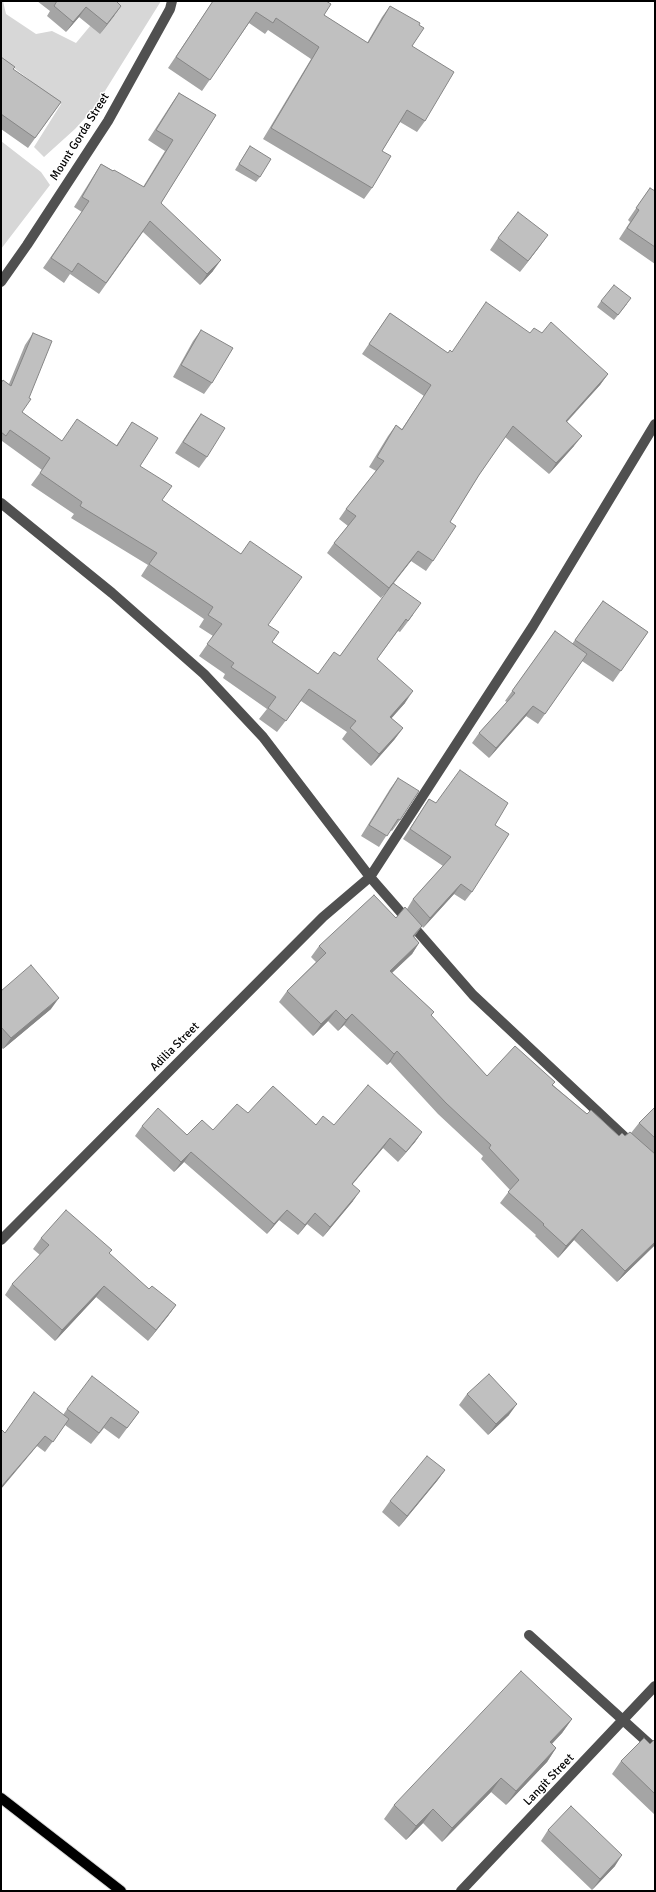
<!DOCTYPE html>
<html>
<head>
<meta charset="utf-8">
<style>
  body { margin:0 }
  #map { position:relative; width:656px; height:1892px; overflow:hidden; background:#fff; font-family:Signika,sans-serif }
  canvas { display:block }
  .frame { position:absolute; inset:0; border:2px solid #000; pointer-events:none }
</style>
</head>
<body>
<div id="map">
<canvas width="656" height="1892"></canvas>
<div class="frame"></div>
</div>
<script>
const ctx = document.querySelector('canvas').getContext('2d');
ctx.lineJoin = 'round';
function fillPath(path, color) { ctx.fillStyle = color; ctx.fill(path, 'evenodd'); }
const toPath = rows => new Path2D(rows.map(r => 'M' + r).join(''));
function strokePath(path, color, width, dash) { ctx.strokeStyle = color; ctx.lineWidth = width; ctx.lineCap = dash ? 'butt' : 'round'; ctx.setLineDash(dash || []); ctx.stroke(path); }
function label(font, color, halo, rows, align = 'center') {
  ctx.font = font + ' Signika,sans-serif'; ctx.lineWidth = 3; ctx.setLineDash([]); ctx.textBaseline = 'middle'; ctx.strokeStyle = halo; ctx.fillStyle = color; for (const [text, x, y, turn = 0] of rows) {
    ctx.save(); ctx.translate(x, y); ctx.rotate((+turn || 0) * Math.PI / 180); ctx.textAlign = isNaN(turn) ? turn : align; if (halo) ctx.strokeText(text, 0, 0); ctx.fillText(text, 0, 0); ctx.restore();
  }
}
fillPath(toPath([
  [1,1,3,1,6,14,36,34,52,31,76,43,111,1,161,1,95,107,75,129,44,157,34,147,61,104,1,58],
  [1,141,41,172,50,185,1,249]
]), '#d7d7d7');
const major = toPath([
  [1,1798,121,1891]
]);
strokePath(major, '#dbdbdb', 12);
strokePath(toPath([
  [1,282,27,245,108,121,170,9,172,1],
  [1,503,112,593,204,674,263,737,370,877,473,995,630,1142],
  [1,1240,323,917,370,877,533,626,655,424],
  [529,1635,655,1749],
  [461,1891,655,1686]
]), '#505050', 10);
strokePath(major, '#000', 10);
fillPath(toPath([
  [37,1,116,1,114,16,100,34,79,17,66,32,47,16,50,11],
  [213,1,324,15,367,43,382,17,390,6,419,25,412,46,425,121,417,132,400,122,382,151,372,188,364,199,263,139,311,59,268,30,265,34,249,23,202,91,168,68],
  [1,57,13,69,61,102,28,148,1,129],
  [179,93,216,115,161,203,213,271,200,285,143,232,99,294,70,274,64,283,43,268,82,212,74,207,94,175,101,164,143,187,165,151,148,140,172,103],
  [250,146,260,177,256,182,235,170],
  [650,188,654,191,655,190,655,264,619,239,630,222,628,220],
  [498,238,540,246,520,272,490,250],
  [601,301,627,304,614,320,597,307],
  [390,313,448,353,530,333,542,333,608,374,600,385,567,422,574,446,549,474,505,437,479,475,450,522,433,561,426,571,411,561,394,583,413,615,400,632,398,631,377,659,405,703,391,718,403,728,394,740,371,766,342,739,347,732,301,701,277,732,259,719,267,709,223,678,225,674,199,656,213,636,199,627,204,619,141,576,148,565,71,518,74,514,31,485,42,470,2,441,1,443,1,383,9,384,25,345,33,333,22,412,62,441,116,446,132,422,140,466,162,500,268,625,272,642,318,674,340,656,390,588,381,598,327,553,334,543,348,526,339,519,346,509,376,471,369,467,388,436,396,425,402,429,424,396,362,354],
  [201,330,212,383,204,394,173,377,193,341],
  [201,414,207,457,199,468,175,453,193,425],
  [603,601,648,632,613,682,582,661,538,724,526,716,489,758,472,743,479,733,507,702,505,701,555,631,572,644],
  [398,778,400,820,392,831,390,830,379,847,361,836,390,789],
  [429,799,436,803,495,825,472,892,465,901,454,894,423,928,422,926,414,937,419,943,412,954,392,973,434,1012,431,1016,487,1076,553,1085,587,1114,619,1136,625,1136,631,1133,639,1123,655,1107,655,1245,617,1282,574,1240,558,1258,535,1236,536,1235,500,1203,510,1190,481,1159,483,1156,438,1114,390,1062,387,1065,344,1025,338,1031,328,1021,313,1036,279,1002,287,991,316,962,311,957,319,946,396,918,407,909,413,899,443,866,403,839],
  [1,991,51,1009,3,1049,1,1047],
  [248,1113,316,1125,334,1125,422,1132,415,1142,398,1162,383,1148,352,1185,353,1201,323,1237,307,1224,298,1235,279,1220,267,1234,184,1162,174,1172,135,1136,142,1126,187,1135,213,1130],
  [41,1238,109,1254,149,1289,176,1305,168,1316,148,1341,96,1297,55,1341,5,1295,12,1284,40,1255,33,1249],
  [467,1394,509,1415,488,1435,459,1405],
  [67,1409,139,1412,119,1439,104,1428,91,1444,65,1425,45,1452,37,1446,5,1433,63,1415],
  [445,1470,437,1481,399,1527,382,1512,390,1501],
  [572,1719,562,1733,552,1744,556,1748,547,1762,506,1805,491,1792,442,1842,423,1823,406,1840,384,1819,394,1805],
  [655,1739,655,1815,612,1774,621,1761,650,1744],
  [548,1830,615,1866,592,1890,541,1841]
]), '#a5a5a5');
fillPath(toPath([
  [121,6,114,16,100,34,107,24],
  [86,7,79,17,66,32,73,22],
  [548,235,540,246,520,272,528,261],
  [221,260,213,271,200,285,207,274],
  [608,374,600,385,558,431,566,421],
  [582,436,574,446,549,474,556,463],
  [418,551,411,561,381,598,389,588],
  [413,691,405,703,382,729,390,717],
  [533,706,526,716,489,758,496,748],
  [403,728,394,740,371,766,379,754],
  [461,884,454,894,423,928,430,918],
  [422,926,414,937,413,936],
  [419,943,412,954,382,982,390,971],
  [59,998,51,1009,3,1049,11,1038],
  [336,1010,328,1021,313,1036,321,1024],
  [352,1014,344,1025,338,1031,346,1020],
  [397,1051,390,1062,387,1065,394,1054],
  [422,1132,415,1142,398,1162],
  [390,1138,383,1148,344,1194,352,1184],
  [191,1152,184,1162,174,1172,181,1162],
  [360,1191,353,1201,323,1237,330,1227],
  [287,1210,279,1220,267,1234,274,1224],
  [315,1213,307,1224,298,1235,305,1225],
  [582,1229,574,1240,558,1258,566,1246],
  [655,1242,655,1245,617,1282,625,1271],
  [104,1286,96,1297,55,1341,62,1330],
  [176,1305,168,1316,148,1341,156,1330],
  [517,1404,509,1415,488,1435,496,1424],
  [45,1436,37,1446,1,1489,1,1487],
  [445,1470,437,1481,399,1527,407,1516],
  [572,1719,562,1733,540,1756,550,1742],
  [556,1748,547,1762,506,1805,516,1791],
  [501,1778,491,1792,442,1842,452,1828],
  [433,1809,423,1823,406,1840,416,1826],
  [622,1855,615,1866,592,1890,600,1879]
]), '#868686');
const building = toPath([
  [57,1,116,1,121,6,107,24,86,7,73,22,54,6,57,1],
  [213,1,326,1,331,4,324,15,368,43,390,6,420,23,419,25,424,28,412,46,454,72,425,121,407,110,382,151,391,156,372,188,271,128,319,47,276,18,273,23,256,12,210,80,176,57,213,1],
  [1,57,15,67,13,69,61,102,35,138,1,114,1,57],
  [179,93,216,115,161,203,221,260,207,274,150,221,106,283,78,263,72,272,51,258,89,201,82,197,101,164,113,171,114,170,144,187,173,140,156,130,179,93],
  [250,146,271,159,260,177,239,164,250,146],
  [650,188,655,191,655,247,627,228,639,210,636,208,650,188],
  [518,212,548,235,528,261,498,238,518,212],
  [614,285,631,298,618,315,601,301,614,285],
  [486,302,530,333,534,328,542,333,551,322,608,374,566,421,582,436,556,463,513,426,479,475,450,522,456,526,433,561,418,551,389,588,334,543,356,516,346,509,384,461,377,457,396,425,402,430,431,385,369,344,390,313,448,353,450,350,452,352,486,302],
  [201,330,233,348,212,383,181,365,201,330],
  [33,333,52,341,29,398,31,399,22,412,62,441,77,419,117,446,132,422,158,438,140,466,172,486,162,500,241,554,250,541,302,577,268,625,279,632,272,642,318,674,334,652,340,656,393,583,421,603,408,621,406,619,377,659,413,691,390,717,403,728,379,754,350,728,356,721,309,689,286,721,268,708,276,697,231,667,234,663,207,644,222,624,208,615,213,607,149,564,157,553,80,506,82,502,40,473,50,458,10,430,6,436,1,432,1,383,3,380,11,386,33,333],
  [201,414,225,428,207,457,183,442,201,414],
  [603,601,648,632,621,671,575,640,603,601],
  [555,631,587,654,545,714,533,706,496,748,479,733,515,693,512,691,555,631],
  [460,770,508,803,495,825,509,834,472,892,461,884,430,918,413,899,451,857,410,829,429,799,436,803,460,770],
  [398,778,419,791,400,820,398,819,387,836,369,825,398,778],
  [374,895,396,918,405,907,422,926,413,936,419,943,390,971,434,1012,431,1015,487,1076,515,1046,555,1082,552,1085,587,1114,591,1110,619,1136,622,1133,625,1136,630,1132,655,1154,655,1242,625,1271,582,1229,566,1246,543,1225,544,1224,508,1192,519,1180,489,1148,491,1145,446,1103,397,1051,394,1054,352,1014,346,1020,336,1010,321,1024,287,991,326,953,319,946,374,895],
  [31,965,59,998,11,1038,1,1027,1,991,31,965],
  [368,1085,422,1132,406,1152,390,1138,352,1184,360,1191,330,1227,315,1213,305,1225,287,1210,274,1224,191,1152,181,1162,142,1126,158,1108,187,1135,202,1120,213,1130,237,1104,248,1113,273,1086,316,1125,323,1116,334,1125,368,1085],
  [655,1107,655,1138,639,1123,655,1107],
  [66,1210,112,1250,109,1253,149,1289,152,1286,176,1305,156,1330,104,1286,62,1330,12,1284,49,1245,41,1238,66,1210],
  [489,1374,517,1404,496,1424,467,1394,489,1374],
  [92,1376,139,1412,127,1428,111,1417,99,1433,67,1409,92,1376],
  [34,1392,69,1419,53,1442,45,1436,1,1487,1,1429,5,1433,34,1392],
  [427,1456,445,1470,407,1516,390,1501,427,1456],
  [521,1671,572,1719,550,1742,556,1748,516,1791,501,1778,452,1828,433,1809,416,1826,394,1805,521,1671],
  [644,1738,650,1744,655,1739,655,1794,621,1761,644,1738],
  [571,1806,622,1855,600,1879,548,1830,571,1806]
]);
fillPath(building, '#c0c0c0');
strokePath(building, '#868686', 1);
label('12px', '#000', '#fff', [
  ["Mount Gorda Street",80,137,-58],
  ["Adilia Street",175,1047,-45],
  ["Langit Street",549,1780,-46]
]);
</script>
</body>
</html>
